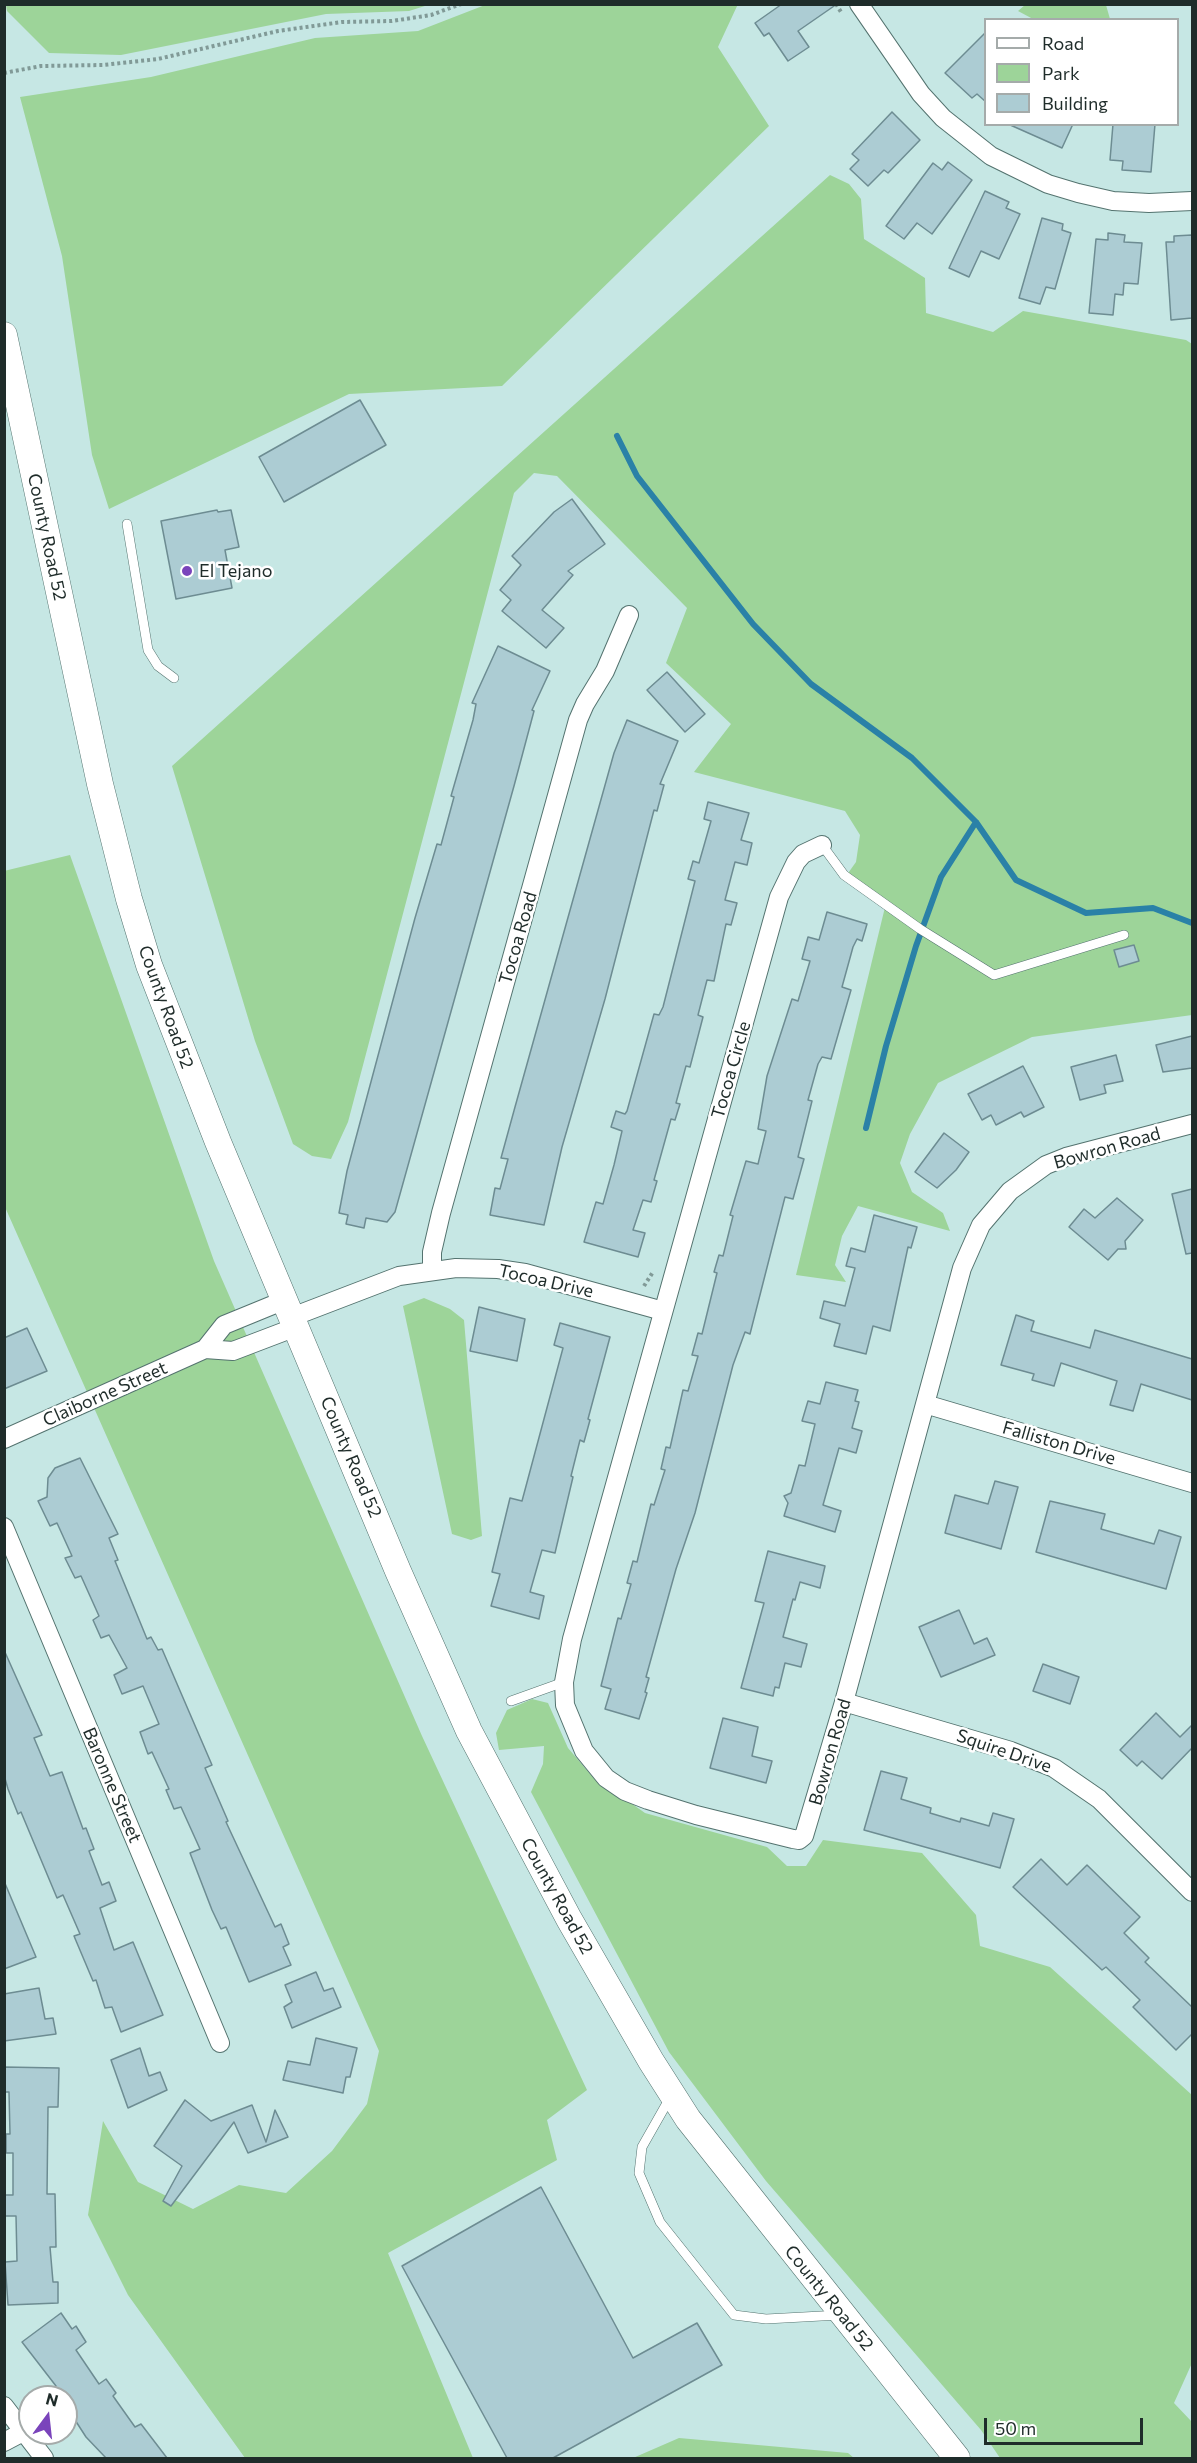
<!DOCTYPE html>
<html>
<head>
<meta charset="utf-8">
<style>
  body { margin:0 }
  #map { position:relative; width:1197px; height:2463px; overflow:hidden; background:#c6e7e4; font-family:Commissioner,sans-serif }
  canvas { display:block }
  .frame { position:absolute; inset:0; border:6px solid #1f2c2a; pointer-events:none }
  .legend { position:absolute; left:984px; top:18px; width:195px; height:108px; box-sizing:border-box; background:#fff; border:2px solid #a5abaa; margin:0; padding:8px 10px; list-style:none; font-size:18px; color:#1f2c2a }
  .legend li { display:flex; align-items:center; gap:12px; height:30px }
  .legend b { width:30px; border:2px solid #a5abaa }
  .north { position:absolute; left:18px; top:2385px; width:60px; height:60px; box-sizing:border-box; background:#fff; border:2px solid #a5abaa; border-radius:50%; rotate:15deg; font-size:16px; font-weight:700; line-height:24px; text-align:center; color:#1f2c2a }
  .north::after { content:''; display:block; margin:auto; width:21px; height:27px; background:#7a44bb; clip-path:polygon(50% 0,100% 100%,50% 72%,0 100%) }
  .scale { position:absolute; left:984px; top:2418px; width:159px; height:27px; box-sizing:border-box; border:3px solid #1f2c2a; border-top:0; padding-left:8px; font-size:18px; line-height:21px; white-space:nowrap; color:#1f2c2a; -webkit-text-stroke:4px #fff; paint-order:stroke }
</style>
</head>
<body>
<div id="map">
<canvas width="1197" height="2463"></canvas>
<div class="frame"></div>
<ul class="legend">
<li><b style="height:8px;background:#fff"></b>Road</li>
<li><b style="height:16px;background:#9dd499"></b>Park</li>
<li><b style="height:16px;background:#acccd3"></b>Building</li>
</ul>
<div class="north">N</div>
<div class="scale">50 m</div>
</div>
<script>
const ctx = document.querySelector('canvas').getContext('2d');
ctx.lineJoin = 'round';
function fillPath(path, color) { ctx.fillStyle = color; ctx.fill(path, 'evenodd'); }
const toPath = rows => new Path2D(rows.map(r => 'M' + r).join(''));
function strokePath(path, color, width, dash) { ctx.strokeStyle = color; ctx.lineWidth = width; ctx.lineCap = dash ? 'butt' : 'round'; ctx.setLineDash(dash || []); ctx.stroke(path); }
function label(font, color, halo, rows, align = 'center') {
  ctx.font = font + ' Commissioner,sans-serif'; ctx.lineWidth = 5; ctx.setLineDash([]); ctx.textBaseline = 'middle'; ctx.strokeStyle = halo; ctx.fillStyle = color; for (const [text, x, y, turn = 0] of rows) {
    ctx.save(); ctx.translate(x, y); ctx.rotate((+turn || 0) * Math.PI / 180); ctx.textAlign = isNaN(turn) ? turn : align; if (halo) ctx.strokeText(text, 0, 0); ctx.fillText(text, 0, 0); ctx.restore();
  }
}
fillPath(toPath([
  [738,4,718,47,769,126,502,386,349,394,109,509,92,455,62,256,20,97,151,77,315,38,418,31,485,5],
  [6,5,6,4,428,5,409,11,326,14,121,55,49,53,7,11],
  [1025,5,1106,5,1110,19,1033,19,1018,11],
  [830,175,849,184,861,199,864,239,925,278,926,313,993,332,1023,311,1186,340,1192,344,1192,1015,1032,1037,938,1083,910,1134,900,1163,912,1192,943,1213,950,1231,858,1206,842,1236,835,1265,846,1282,796,1275,886,903,846,876,856,862,860,835,845,811,694,772,731,724,666,663,687,608,557,476,534,473,514,493,348,1122,331,1159,312,1156,293,1144,255,1041,172,766],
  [70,855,214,1261,422,1736,587,2090,547,2120,557,2160,388,2253,473,2458,245,2458,128,2295,88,2215,103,2121,138,2182,193,2209,239,2185,286,2193,332,2151,367,2104,379,2051,5,1207,4,871],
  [424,1298,450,1309,464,1320,482,1536,471,1540,452,1534,403,1306],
  [532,1699,548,1703,568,1748,591,1775,645,1813,767,1847,787,1866,806,1866,823,1840,922,1853,976,1915,980,1946,1050,1967,1192,2095,1192,2363,1174,2403,1192,2422,1192,2458,1000,2458,981,2430,766,2181,669,2052,531,1792,543,1764,544,1746,499,1750,496,1733,507,1710],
  [679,2438,848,2453,854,2458,633,2458]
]), '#9dd499');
strokePath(toPath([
  [617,436,637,476,753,624,811,684,912,758,976,822,1016,880,1086,913,1153,908,1192,923],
  [866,1128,886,1046,916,946,941,877,976,822]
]), '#2a81a7', 6);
const building = toPath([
  [782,4,837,4,798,31,809,47,788,61,769,33,764,36,755,23,782,4],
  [986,32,986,102,977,94,972,98,945,73,986,32],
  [892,112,920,140,888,173,884,170,868,186,850,169,859,160,852,154,892,112],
  [1008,124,1073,124,1062,148,1008,124],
  [1113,124,1155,124,1151,172,1122,170,1123,161,1110,160,1113,124],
  [948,162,972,180,932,234,917,223,904,239,886,226,933,163,942,170,948,162],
  [985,191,1009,202,1006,208,1020,214,999,259,981,251,969,277,949,268,985,191],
  [1042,218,1063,224,1062,230,1071,233,1055,289,1046,287,1040,304,1019,298,1042,218],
  [1108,233,1125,235,1124,242,1142,243,1138,284,1124,283,1123,295,1115,294,1113,315,1089,313,1096,239,1108,240,1108,233],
  [1192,235,1192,318,1171,320,1166,242,1174,242,1174,236,1192,235],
  [360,400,386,445,284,502,259,457,360,400],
  [572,499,605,544,568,571,573,575,542,610,564,628,546,648,502,611,511,600,500,590,521,565,512,556,554,512,572,499],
  [217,510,218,512,231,510,239,547,225,550,232,588,176,599,161,521,217,510],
  [498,646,550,671,532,710,534,711,514,786,395,1212,387,1222,366,1218,364,1228,346,1224,348,1215,339,1213,347,1171,415,918,437,844,441,845,454,797,451,796,473,720,476,704,472,703,498,646],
  [667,672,705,714,685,732,647,690,667,672],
  [627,720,678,741,660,784,664,785,657,811,654,810,605,999,562,1147,544,1225,490,1215,495,1188,500,1189,508,1159,501,1158,515,1107,614,753,627,720],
  [708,802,749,813,741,840,752,843,747,865,735,862,725,900,737,903,731,925,726,924,714,981,707,980,698,1015,703,1017,690,1067,686,1066,676,1103,680,1104,675,1120,671,1119,654,1180,657,1181,651,1202,643,1200,633,1230,645,1233,638,1257,584,1242,596,1202,603,1204,614,1165,622,1131,611,1127,616,1111,625,1114,627,1111,654,1014,659,1015,663,1007,695,881,688,879,693,861,699,863,711,821,704,819,708,802],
  [827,912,867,924,862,941,857,939,853,947,842,987,851,990,831,1059,822,1057,818,1064,808,1100,812,1101,798,1157,804,1159,793,1199,785,1197,750,1334,745,1332,733,1365,695,1513,676,1569,646,1677,649,1678,645,1692,647,1693,639,1719,605,1709,611,1689,601,1686,618,1618,621,1619,631,1584,627,1583,633,1561,637,1562,651,1504,654,1505,665,1470,661,1469,666,1447,670,1448,683,1390,688,1391,698,1356,692,1355,698,1333,702,1334,717,1273,714,1272,719,1255,723,1256,733,1216,730,1215,746,1161,758,1164,766,1131,758,1129,767,1076,792,999,798,1001,810,961,802,959,808,937,819,940,827,912],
  [1134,945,1139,961,1119,967,1114,950,1134,945],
  [1192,1036,1192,1068,1163,1072,1156,1045,1192,1036],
  [1116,1055,1123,1081,1104,1085,1106,1093,1080,1100,1071,1067,1116,1055],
  [1023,1066,1044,1107,1024,1117,1021,1112,996,1125,991,1115,982,1120,968,1094,1023,1066],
  [944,1133,969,1152,956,1170,937,1188,915,1172,944,1133],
  [1192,1189,1192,1253,1186,1254,1172,1194,1192,1189],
  [1117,1198,1143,1220,1125,1241,1126,1249,1118,1249,1108,1260,1069,1227,1084,1209,1095,1218,1117,1198],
  [874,1215,917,1227,911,1248,908,1247,890,1331,873,1326,866,1354,834,1346,840,1324,820,1318,824,1301,845,1306,855,1268,846,1266,851,1248,865,1252,874,1215],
  [479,1307,525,1319,517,1361,470,1351,479,1307],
  [1016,1315,1034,1321,1031,1331,1090,1348,1095,1330,1192,1359,1192,1400,1141,1384,1133,1411,1110,1405,1117,1381,1061,1363,1054,1386,1032,1380,1034,1374,1001,1365,1016,1315],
  [560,1323,610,1337,588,1419,590,1420,584,1442,580,1440,571,1476,573,1477,555,1553,542,1550,530,1592,544,1596,539,1619,491,1606,500,1574,492,1572,510,1498,522,1501,563,1348,554,1345,560,1323],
  [27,1328,47,1371,4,1389,4,1338,27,1328],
  [826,1382,858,1390,855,1401,859,1402,852,1428,862,1431,856,1453,839,1448,823,1505,841,1511,835,1532,784,1516,788,1503,784,1496,791,1493,799,1465,805,1466,815,1424,802,1421,808,1401,820,1404,826,1382],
  [80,1458,118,1534,109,1538,118,1560,115,1561,147,1639,151,1637,158,1650,162,1649,212,1765,205,1768,228,1821,226,1822,275,1927,281,1924,289,1944,283,1947,291,1965,249,1982,226,1927,221,1929,212,1910,190,1853,200,1849,181,1807,174,1809,166,1790,169,1789,152,1752,148,1754,140,1732,159,1724,143,1686,122,1694,114,1675,127,1668,109,1635,101,1638,93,1620,99,1616,81,1576,75,1578,65,1558,72,1556,57,1523,50,1526,38,1501,47,1497,48,1478,55,1468,80,1458],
  [995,1481,1018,1487,1001,1549,945,1533,955,1495,988,1504,995,1481],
  [1050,1501,1105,1514,1101,1529,1154,1544,1159,1530,1181,1537,1166,1589,1036,1552,1050,1501],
  [768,1551,825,1566,820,1588,800,1582,795,1600,793,1599,783,1637,807,1644,801,1667,785,1663,779,1688,775,1687,773,1696,741,1688,764,1603,755,1601,768,1551],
  [959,1610,974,1644,987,1638,995,1655,941,1677,919,1627,959,1610],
  [4,1650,42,1735,34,1738,50,1776,62,1772,83,1829,86,1828,94,1849,89,1851,102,1885,109,1882,116,1901,100,1908,114,1950,133,1942,163,2015,121,2032,112,2007,105,2008,96,1980,93,1981,74,1936,80,1934,63,1895,57,1898,21,1812,18,1814,8,1789,4,1775,4,1650],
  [1043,1664,1079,1677,1070,1704,1033,1691,1043,1664],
  [1156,1713,1180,1737,1192,1725,1192,1748,1162,1779,1142,1761,1137,1766,1120,1750,1156,1713],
  [723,1718,758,1727,752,1756,772,1761,766,1783,710,1768,723,1718],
  [881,1771,907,1778,901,1799,931,1808,930,1813,960,1822,961,1818,989,1826,993,1813,1014,1819,1000,1868,864,1830,881,1771],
  [1041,1859,1067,1885,1087,1865,1140,1917,1124,1933,1149,1958,1145,1962,1192,2007,1192,2034,1176,2050,1133,2007,1140,2000,1106,1967,1102,1970,1013,1887,1041,1859],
  [4,1881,36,1957,4,1969,4,1881],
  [316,1972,324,1991,333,1988,341,2007,292,2028,284,2007,292,2002,285,1985,316,1972],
  [39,1988,45,2019,53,2018,56,2034,4,2041,4,1994,39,1988],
  [316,2038,357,2048,350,2077,346,2077,343,2093,283,2080,288,2061,310,2065,316,2038],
  [140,2048,149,2076,160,2072,167,2090,128,2108,111,2060,140,2048],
  [4,2067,59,2068,58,2107,48,2107,47,2194,55,2194,56,2247,50,2247,53,2282,58,2282,58,2303,8,2305,5,2262,17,2261,16,2216,4,2216,4,2195,13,2195,13,2153,6,2153,6,2134,10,2134,9,2092,4,2092,4,2067],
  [185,2100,211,2121,252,2105,266,2142,275,2110,288,2137,248,2153,234,2122,171,2206,163,2201,182,2166,154,2146,185,2100],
  [541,2187,633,2358,697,2323,722,2365,553,2458,507,2458,402,2266,541,2187],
  [61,2313,72,2329,76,2326,86,2342,76,2350,99,2384,106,2379,116,2393,113,2396,135,2427,141,2424,167,2458,106,2458,86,2437,66,2406,66,2397,59,2397,53,2388,56,2386,22,2342,61,2313]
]);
fillPath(building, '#acccd3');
strokePath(building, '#6d8c92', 1.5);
const lane = toPath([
  [127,524,148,650,158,666,174,678],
  [822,845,844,875,920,929,994,975,1124,935],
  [511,1701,564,1682],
  [671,2096,642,2147,639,2173,660,2222,734,2315,766,2319,840,2315]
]);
const street = toPath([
  [859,4,921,94,943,118,991,156,1048,184,1078,193,1113,201,1149,203,1192,201],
  [822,845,803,854,796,862,779,897,572,1639,564,1682,565,1705,584,1751,606,1778,625,1791,648,1800,696,1815,793,1839,799,1840,804,1836,844,1702,962,1268,981,1225,1010,1191,1046,1165,1066,1157,1192,1124],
  [432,1270,432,1252,441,1213,578,720,585,704,605,671,629,615],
  [292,1317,399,1276,456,1268,498,1269,525,1273,663,1311],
  [205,1349,233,1351,296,1327],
  [925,1404,1192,1483],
  [4,1439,205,1349,224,1325,285,1300],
  [4,1527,220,2043],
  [844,1702,1011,1751,1054,1768,1099,1799,1192,1892],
  [4,2406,44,2458],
  [4,2442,23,2432]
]);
const secondary = toPath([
  [4,335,100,784,129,899,149,965,218,1142,398,1571,469,1731,569,1919,651,2061,688,2119,957,2458]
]);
strokePath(lane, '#54736f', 10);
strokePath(street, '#54736f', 20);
strokePath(secondary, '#54736f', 27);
strokePath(toPath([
  [836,4,841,12],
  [4,73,41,66,103,65,158,59,278,31,342,22,392,21,431,15,461,4],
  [644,1286,653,1272]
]), '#819a97', 4, [3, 3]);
strokePath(lane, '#fff', 9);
strokePath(street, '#fff', 18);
strokePath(secondary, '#fff', 26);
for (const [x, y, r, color] of [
  [187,571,6,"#7a44bb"]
]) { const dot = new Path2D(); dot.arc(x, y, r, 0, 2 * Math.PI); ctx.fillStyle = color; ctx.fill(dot); strokePath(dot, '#fff', 2); }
label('18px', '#1f2c2a', '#fff', [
  ["County Road 52",47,537,78],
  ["Tocoa Road",518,938,-74],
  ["County Road 52",166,1007,70],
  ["Tocoa Circle",731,1070,-74],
  ["Bowron Road",1107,1148,-16],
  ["Tocoa Drive",546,1281,13],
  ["Claiborne Street",105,1394,-24],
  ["Falliston Drive",1059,1443,16],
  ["County Road 52",351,1457,67],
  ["Squire Drive",1004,1751,19],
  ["Bowron Road",830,1752,-74],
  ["Baronne Street",112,1785,67],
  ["County Road 52",557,1896,61],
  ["County Road 52",829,2298,51]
]);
label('18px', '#1f2c2a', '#fff', [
  ["El Tejano",199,571]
], 'left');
</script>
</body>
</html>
